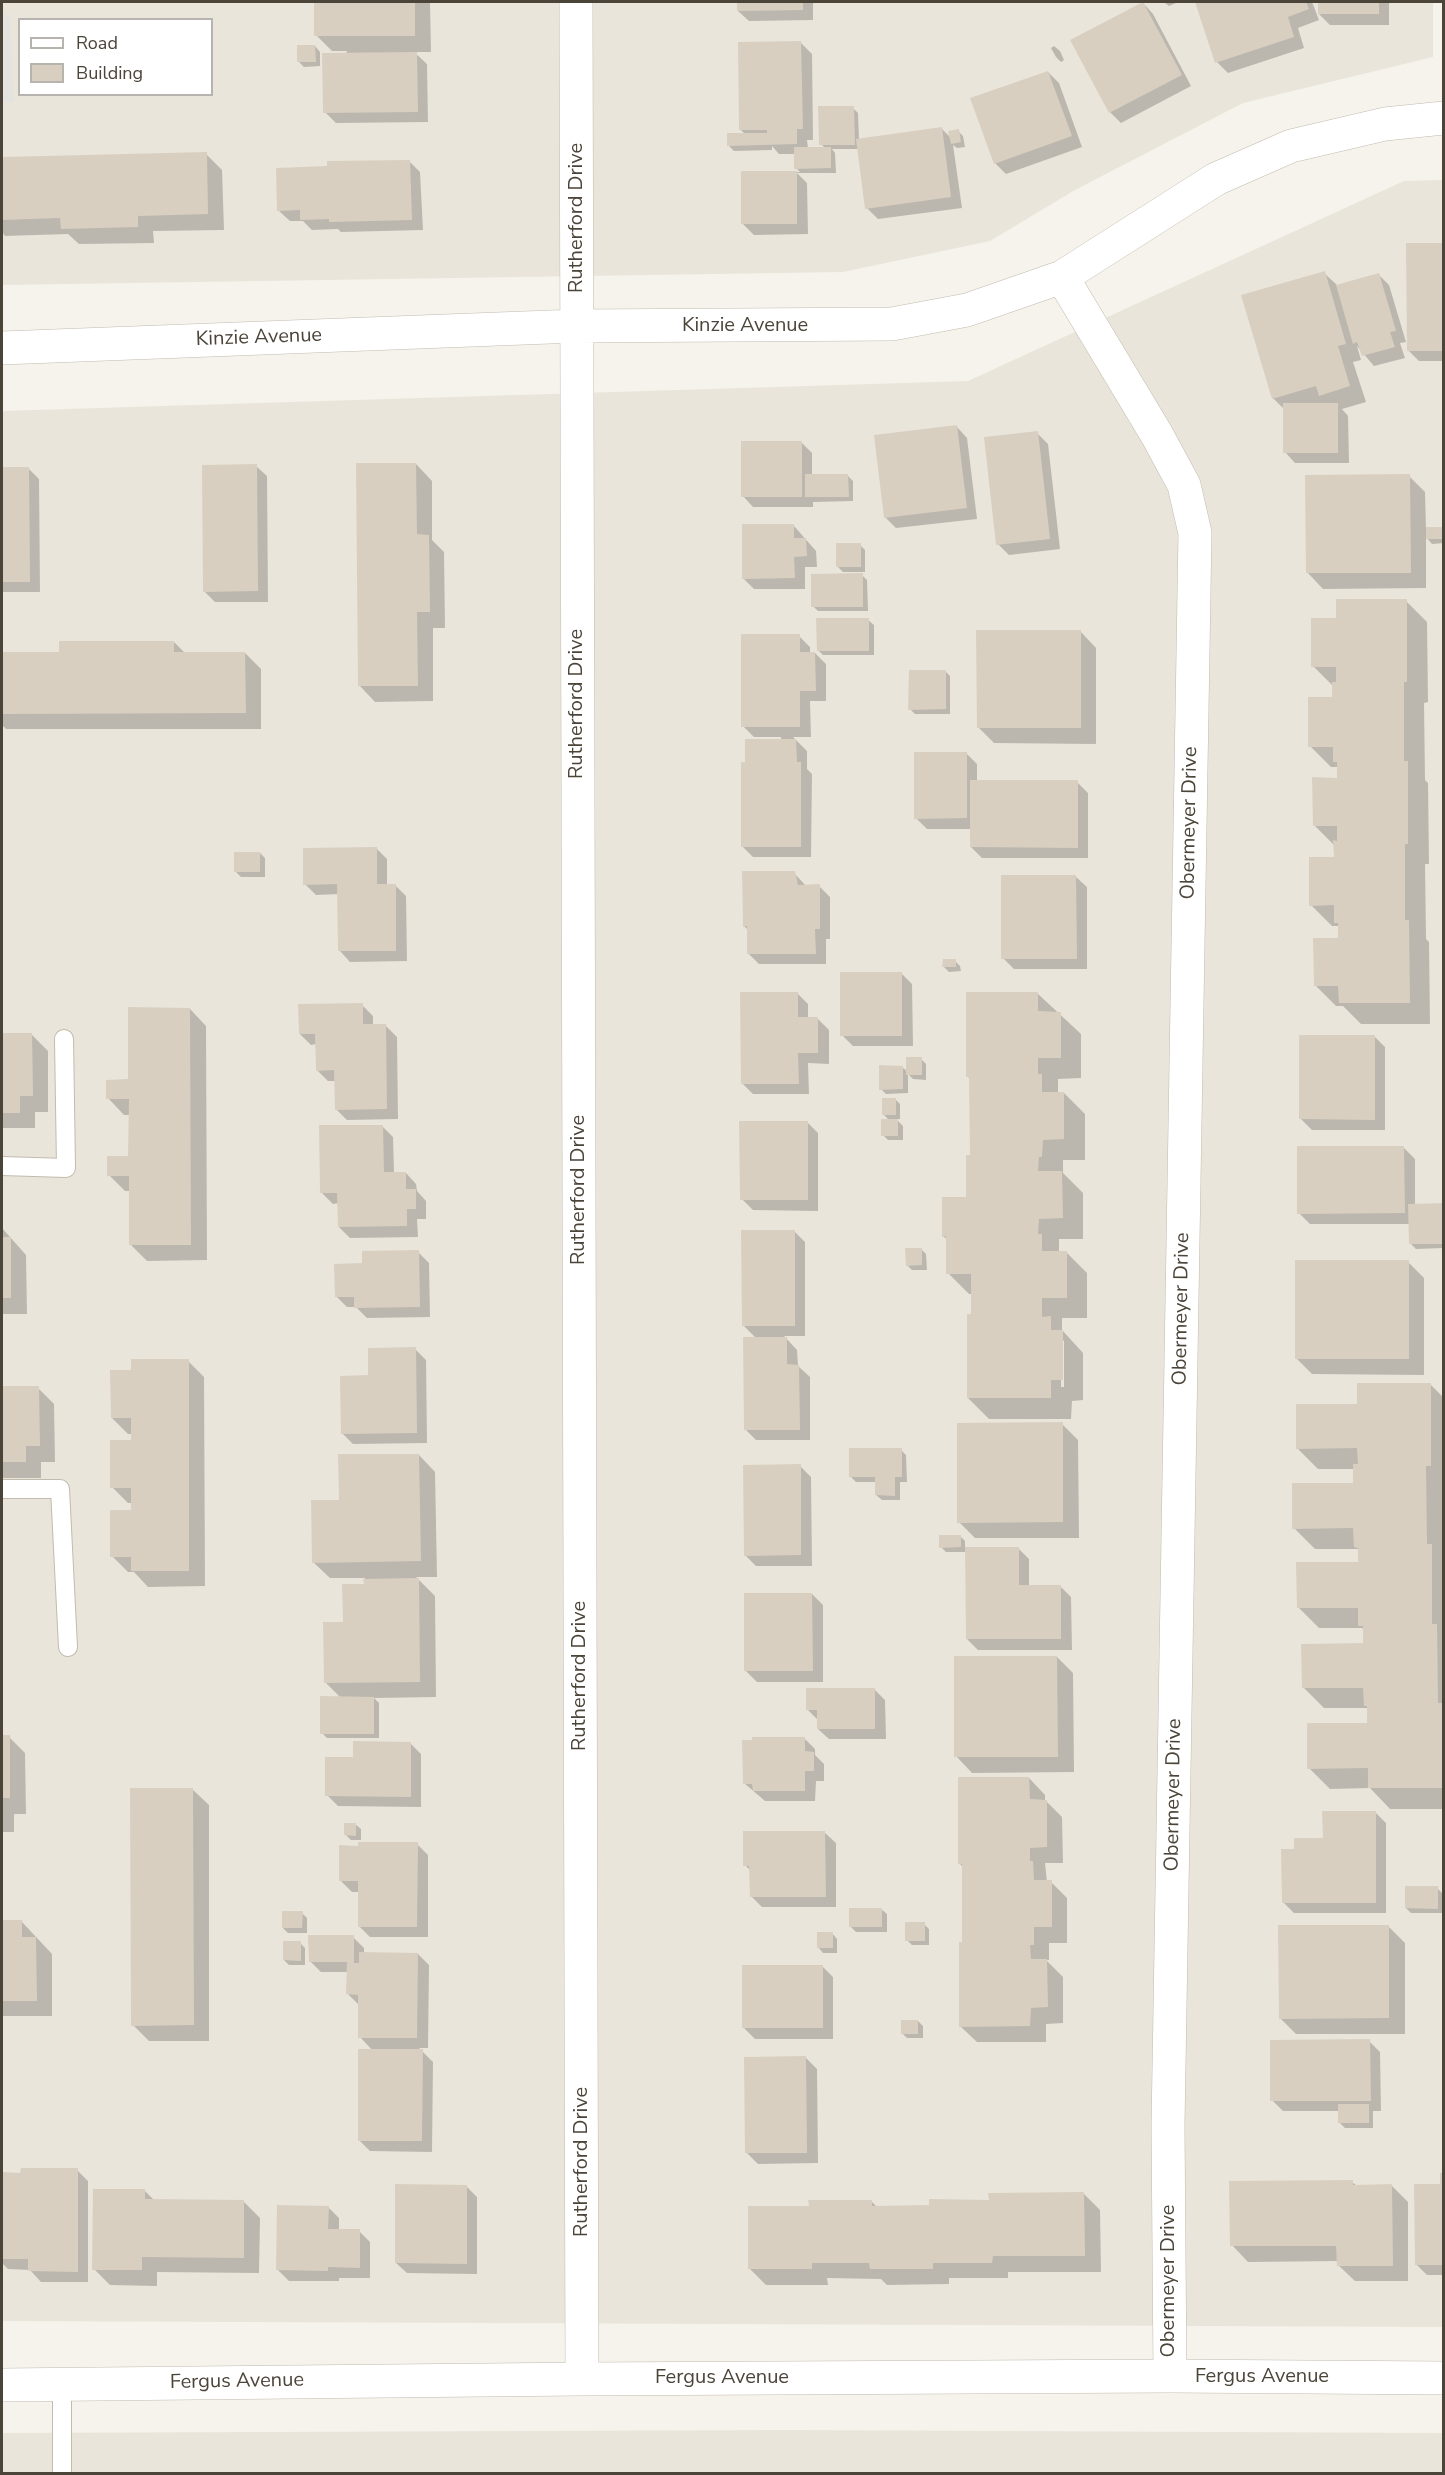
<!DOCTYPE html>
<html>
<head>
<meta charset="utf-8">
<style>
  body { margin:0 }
  #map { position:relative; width:1445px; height:2475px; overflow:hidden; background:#f6f3ec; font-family:"Nunito Sans",sans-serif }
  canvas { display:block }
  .frame { position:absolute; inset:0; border:3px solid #4b4439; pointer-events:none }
  .legend { position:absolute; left:18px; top:18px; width:195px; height:78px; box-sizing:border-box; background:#fff; border:2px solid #b7b4b0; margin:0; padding:8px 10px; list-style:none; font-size:18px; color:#4b4439 }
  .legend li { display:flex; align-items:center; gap:12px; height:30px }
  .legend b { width:30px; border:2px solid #b7b4b0 }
</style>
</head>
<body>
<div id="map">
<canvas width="1445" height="2475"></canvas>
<div class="frame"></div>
<ul class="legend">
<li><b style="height:8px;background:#fff"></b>Road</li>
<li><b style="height:16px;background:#d8cfc1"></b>Building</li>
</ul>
</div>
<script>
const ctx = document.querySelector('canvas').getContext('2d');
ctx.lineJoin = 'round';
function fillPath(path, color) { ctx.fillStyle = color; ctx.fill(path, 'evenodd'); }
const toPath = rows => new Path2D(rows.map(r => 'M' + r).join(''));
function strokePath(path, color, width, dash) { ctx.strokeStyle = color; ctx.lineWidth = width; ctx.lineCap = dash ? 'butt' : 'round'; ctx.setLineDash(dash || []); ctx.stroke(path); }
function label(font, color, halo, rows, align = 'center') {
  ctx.font = font + ' "Nunito Sans",sans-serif'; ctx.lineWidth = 4.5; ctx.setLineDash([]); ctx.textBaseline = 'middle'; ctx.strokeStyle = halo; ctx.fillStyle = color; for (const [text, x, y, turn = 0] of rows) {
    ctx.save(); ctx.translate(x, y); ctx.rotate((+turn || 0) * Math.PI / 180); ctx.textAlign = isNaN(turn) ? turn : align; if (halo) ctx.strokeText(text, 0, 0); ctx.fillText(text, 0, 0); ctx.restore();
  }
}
fillPath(toPath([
  [2,2,1433,2,1433,57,1243,103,1075,190,990,241,843,272,2,285],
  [20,20,212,20,212,94,20,94],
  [1443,180,1443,2327,2,2321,2,411,968,381,1404,181],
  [786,2430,1443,2433,1444,2473,2,2474,2,2433]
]), '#eae5da');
fillPath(toPath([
  [10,14,14,102,2,102,2,15]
]), '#e5e3e0');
fillPath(toPath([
  [315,2,430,2,431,52,414,52,427,64,428,122,336,123,325,112,347,51,332,51,316,35],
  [738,2,813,2,813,20,749,21,738,11],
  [1164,2,1178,2,1169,6],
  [1197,2,1312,2,1319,20,1298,28,1304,48,1228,73,1217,62],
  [1319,2,1389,2,1389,25,1330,25,1319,14],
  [1143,3,1153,14,1191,86,1121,123,1110,112],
  [801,43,812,54,813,140,807,140,808,148,825,148,821,144,853,108,858,113,859,140,942,129,951,138,958,131,963,136,965,147,957,148,953,145,962,208,878,219,867,208,859,149,832,149,835,153,836,173,797,173,807,183,808,234,754,235,743,224,742,173,800,172,796,168,796,154,779,154,772,146,772,150,734,151,729,146,745,134,740,129],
  [315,46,320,52,320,66,304,67,299,62],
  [1054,46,1060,51,1064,60,1061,62,1056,57,1051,48],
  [1048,72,1059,83,1082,147,1006,174,995,163],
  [206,154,222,170,224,230,153,231,154,243,79,244,68,234,5,236,2,232,2,159],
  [409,161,420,172,423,230,341,232,338,229,312,230,303,221,290,221,279,211],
  [1444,245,1444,361,1419,361,1408,350],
  [1324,273,1338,286,1378,274,1389,285,1406,342,1400,343,1405,358,1374,366,1357,346,1361,360,1353,362,1366,402,1342,409,1348,416,1349,463,1295,463,1285,452,1284,409,1273,398],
  [957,427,967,438,977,519,896,528,885,517],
  [1037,433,1048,444,1060,549,1009,555,998,544],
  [801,442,812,453,812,475,848,476,853,481,853,501,813,502,813,507,753,507,743,496],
  [416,464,432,481,432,540,444,552,445,628,433,628,433,701,375,702,359,685],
  [256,466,267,476,268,602,215,602,204,591],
  [2,468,28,468,39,479,40,592,2,592],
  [1409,476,1425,492,1426,528,1444,528,1444,543,1432,544,1426,537,1426,588,1323,589,1307,572],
  [794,526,816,551,817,567,805,567,805,589,754,589,743,578],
  [860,545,865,550,865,572,843,572,838,567],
  [862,575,867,580,868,611,818,611,813,606],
  [1406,601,1427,622,1428,702,1424,703,1425,780,1428,783,1429,864,1425,864,1426,939,1429,942,1430,1024,1361,1024,1343,1006,1336,1006,1315,985,1339,940,1339,926,1332,926,1311,905,1335,859,1335,846,1314,825,1338,779,1338,767,1331,767,1310,746,1334,699,1334,687,1313,666,1337,619],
  [868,620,874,625,874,655,823,655,818,650],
  [1080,631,1096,648,1096,744,994,743,978,727],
  [799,636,810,647,810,653,815,653,826,664,826,701,810,701,811,737,793,737,807,751,807,769,812,774,811,857,753,857,742,846,746,763,781,740,781,737,754,737,743,726],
  [174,642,185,653,245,653,261,669,261,729,6,729,2,725,2,654,60,654],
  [945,671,950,676,950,714,915,714,910,709],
  [966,753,977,764,977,782,1077,782,1088,793,1088,858,982,858,971,847,971,829,927,829,916,818],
  [376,848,387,859,387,885,395,885,406,896,407,961,350,962,340,951,339,894,316,895,305,884],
  [260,853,265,858,265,877,241,877,236,872],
  [794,873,806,886,819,886,830,897,830,939,826,939,826,964,759,964,748,953,748,930,744,926],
  [1076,877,1087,887,1087,969,1014,969,1003,958],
  [955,961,960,966,961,971,949,972,944,967],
  [901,973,912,984,913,1046,853,1046,842,1035],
  [797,993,808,1004,808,1019,818,1019,829,1030,829,1064,808,1063,809,1094,753,1094,742,1083],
  [1037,993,1081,1034,1081,1078,1058,1079,1058,1092,1064,1093,1085,1114,1085,1160,1063,1160,1063,1173,1083,1193,1083,1239,1059,1239,1059,1252,1066,1252,1087,1273,1087,1318,1062,1318,1062,1330,1083,1353,1083,1400,1072,1401,1071,1419,989,1419,968,1398,973,1294,969,1294,948,1273,948,1240,943,1236,968,1199,971,1156,971,1080,967,1076],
  [1061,1338,1064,1341,1064,1387,1061,1387],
  [362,1005,373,1016,373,1026,386,1026,397,1037,398,1119,347,1120,336,1109,336,1081,328,1081,317,1070,316,1044,311,1045,300,1034],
  [190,1009,206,1026,207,1260,147,1261,130,1244,130,1191,125,1191,109,1175,130,1158,130,1115,124,1115,108,1098,130,1081],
  [2,1035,32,1035,48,1051,48,1112,35,1112,35,1128,2,1128],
  [1374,1036,1385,1047,1385,1130,1312,1130,1301,1119],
  [921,1059,926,1064,926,1080,913,1079,908,1074,908,1093,886,1094,881,1089,902,1067,908,1072],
  [895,1099,900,1104,900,1119,896,1119,903,1126,903,1140,888,1140,883,1135,890,1121,883,1114],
  [807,1122,818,1133,818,1211,753,1210,742,1199],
  [382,1126,393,1137,394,1173,406,1173,416,1184,417,1191,426,1201,426,1219,417,1219,418,1237,350,1238,339,1227,339,1203,333,1204,322,1193],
  [1404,1148,1415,1159,1415,1205,1444,1205,1444,1248,1416,1249,1411,1244,1410,1224,1310,1224,1299,1213],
  [2,1228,26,1255,27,1314,2,1314],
  [794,1231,805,1242,805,1336,784,1336,797,1350,798,1366,810,1377,810,1440,756,1440,745,1429,757,1339,743,1325],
  [921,1249,926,1254,927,1270,912,1270,907,1265],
  [418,1252,429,1263,430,1317,367,1318,356,1307,347,1307,336,1296,364,1265],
  [1408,1262,1424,1278,1424,1375,1312,1374,1296,1358],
  [415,1349,426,1360,427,1443,353,1444,342,1433,369,1377],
  [188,1361,204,1377,205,1586,148,1587,134,1572,128,1572,112,1556,132,1511,132,1503,128,1503,112,1487,132,1441,132,1434,128,1434,112,1418,132,1372],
  [1430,1384,1444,1398,1444,1809,1390,1809,1370,1788,1330,1789,1309,1768,1368,1724,1367,1708,1324,1708,1303,1687,1365,1645,1365,1631,1362,1628,1319,1628,1298,1607,1360,1563,1358,1549,1315,1549,1294,1528,1355,1485,1354,1469,1318,1469,1297,1448,1359,1405],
  [2,1388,38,1388,54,1404,55,1462,41,1462,41,1478,2,1478],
  [1062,1424,1078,1440,1079,1538,975,1538,959,1522],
  [901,1450,906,1455,907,1482,900,1482,900,1500,882,1500,876,1495,877,1482,856,1482,851,1477],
  [419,1455,435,1472,437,1577,416,1577,435,1596,436,1697,374,1698,379,1703,379,1738,327,1738,322,1733,341,1698,325,1682,344,1623,365,1585,365,1578,330,1578,313,1562,340,1501],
  [800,1466,811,1477,812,1566,756,1566,745,1555],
  [960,1536,965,1541,965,1548,1018,1548,1029,1559,1029,1586,1060,1586,1071,1597,1072,1650,978,1650,967,1639,967,1552,946,1552,941,1547],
  [812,1594,823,1605,823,1682,757,1682,746,1671],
  [1057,1657,1073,1673,1074,1772,972,1773,956,1756],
  [874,1689,885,1700,886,1739,829,1739,818,1729,818,1720,807,1709],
  [2,1737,9,1737,25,1753,26,1814,14,1814,14,1832,2,1832],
  [804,1738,815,1749,815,1755,824,1764,824,1781,816,1781,815,1801,765,1801,744,1783],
  [410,1743,421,1754,421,1807,338,1806,327,1795,354,1759],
  [1029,1778,1045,1795,1045,1800,1062,1817,1063,1863,1045,1863,1047,1882,1051,1882,1067,1898,1067,1943,1049,1943,1049,1960,1046,1960,1063,1977,1063,2023,1046,2024,1046,2042,977,2042,960,2026,964,1943,963,1867,960,1864],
  [192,1789,209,1805,209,2041,149,2041,133,2025],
  [1375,1812,1386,1823,1386,1913,1294,1913,1283,1902,1295,1850,1324,1840],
  [355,1824,361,1829,361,1840,351,1840,346,1835],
  [825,1833,836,1843,836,1907,762,1907,751,1896,751,1871,745,1865],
  [417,1844,428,1855,428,1937,370,1937,359,1926,359,1892,352,1892,341,1881],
  [1437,1888,1442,1893,1442,1913,1411,1913,1406,1908],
  [881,1909,887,1914,887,1932,856,1932,851,1927],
  [302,1913,307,1918,307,1933,288,1933,283,1928],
  [2,1922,22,1922,52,1954,52,2016,2,2016],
  [924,1924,929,1929,929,1945,912,1945,907,1940],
  [1388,1926,1405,1943,1405,2034,1296,2034,1280,2018],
  [832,1933,837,1939,837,1953,823,1953,818,1947],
  [353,1937,364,1948,364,1954,418,1954,429,1965,428,2048,419,2048,433,2062,432,2152,370,2151,359,2140,373,2051,360,2037,359,2005,348,1994,348,1972,321,1972,310,1961],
  [300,1943,305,1948,305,1965,289,1965,284,1960],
  [822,1966,833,1977,833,2039,755,2039,744,2028],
  [918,2021,923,2026,923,2038,907,2038,902,2033],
  [1369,2041,1380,2052,1381,2111,1373,2111,1373,2128,1345,2128,1340,2123,1340,2111,1283,2111,1272,2100],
  [806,2058,817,2069,818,2163,758,2164,747,2153],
  [77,2170,88,2181,88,2282,41,2282,30,2270,8,2269,2,2263,2,2174],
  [1444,2174,1444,2275,1427,2275,1416,2264],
  [1352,2182,1357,2186,1392,2186,1408,2202,1408,2281,1355,2281,1338,2265,1338,2261,1248,2262,1232,2245],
  [466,2186,477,2197,477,2274,407,2273,396,2263],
  [145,2191,155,2201,244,2202,260,2218,259,2273,157,2272,157,2286,110,2285,94,2269],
  [1084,2194,1100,2210,1101,2272,1008,2272,1008,2278,949,2278,949,2284,887,2285,881,2279,827,2278,828,2285,766,2285,750,2269,810,2207,871,2201,877,2207,931,2206],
  [328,2207,339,2218,339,2230,359,2231,370,2242,370,2278,339,2278,339,2281,289,2281,278,2270]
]), '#0003');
fillPath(toPath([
  [314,2,415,2,415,36,314,36],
  [737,2,803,2,803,10,737,11],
  [1143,2,1182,75,1109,113,1070,40],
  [1195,2,1306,2,1309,9,1288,17,1294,37,1215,63],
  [1318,2,1379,2,1379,14,1318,14],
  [801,41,803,129,797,129,797,144,727,146,727,133,767,133,767,130,739,130,738,42],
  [297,45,315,45,316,62,297,62],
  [417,52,418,112,323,113,322,53],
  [1048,71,1072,136,994,164,970,98],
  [818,106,854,106,855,145,819,145],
  [942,127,951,197,865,209,856,139],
  [959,129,961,142,951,144,948,131],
  [794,147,831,147,831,168,794,169],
  [207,152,208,214,138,216,138,227,61,229,60,218,2,220,2,157],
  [410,160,412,220,329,222,329,219,300,220,300,210,277,211,276,168,327,166,327,161],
  [741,171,797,171,797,224,741,224],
  [1406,243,1444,243,1444,351,1407,351],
  [1325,271,1346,344,1338,346,1350,386,1319,396,1316,386,1272,399,1241,295],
  [1379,273,1396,331,1390,332,1395,347,1362,356,1357,342,1353,344,1336,285],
  [1283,403,1338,403,1338,453,1283,453],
  [957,425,967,508,884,518,874,435],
  [1038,431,1050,539,996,545,984,437],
  [741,441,802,441,802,497,741,497],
  [356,463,416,463,417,534,429,535,430,612,417,612,418,686,358,686],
  [257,464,258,591,203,592,202,465],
  [2,467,29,467,30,582,2,582],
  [805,474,848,474,849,497,805,497],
  [1410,474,1411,573,1306,573,1305,475],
  [742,524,794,524,794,538,806,538,807,556,794,557,795,578,742,579],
  [1426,527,1444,527,1444,539,1426,539],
  [836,543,861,543,861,567,836,567],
  [863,573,863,607,811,607,811,574],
  [1336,599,1407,599,1407,682,1404,682,1404,761,1408,761,1408,844,1405,844,1405,920,1409,920,1410,1003,1339,1003,1338,986,1314,986,1313,938,1338,938,1338,923,1334,923,1334,905,1309,906,1309,857,1334,857,1333,840,1337,841,1337,826,1313,826,1312,777,1337,778,1337,762,1333,762,1333,747,1308,747,1308,697,1332,697,1332,682,1336,682,1336,667,1311,667,1311,618,1336,618],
  [816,618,869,618,869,651,817,651],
  [976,630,1081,630,1081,728,977,728],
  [741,634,800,634,800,652,815,652,816,691,800,691,800,727,741,727],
  [59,641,174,641,174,652,245,652,246,713,2,714,2,652,59,652],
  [909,670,946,670,946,709,908,710],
  [745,739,796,739,797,762,801,762,801,847,741,847,741,762,745,762],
  [914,752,967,752,967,818,914,819],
  [970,780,1078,780,1078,848,970,847],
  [377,847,377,884,396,884,396,951,338,951,337,884,303,885,303,848],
  [234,852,260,852,260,872,234,872],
  [742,871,795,871,798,885,820,884,820,929,815,929,816,954,747,954,747,926,743,927],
  [1001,875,1076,875,1077,959,1001,959],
  [943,959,956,959,956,967,942,967],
  [840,972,902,972,902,1036,840,1036],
  [740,992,798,992,798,1017,818,1017,818,1053,798,1053,799,1084,741,1084],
  [966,992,1038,992,1038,1011,1061,1012,1061,1058,1038,1058,1038,1074,1042,1074,1042,1092,1064,1092,1064,1139,1043,1140,1042,1157,1039,1157,1038,1171,1062,1171,1063,1218,1039,1219,1038,1234,1042,1234,1042,1251,1067,1251,1067,1298,1042,1298,1042,1317,1051,1316,1051,1330,1063,1330,1063,1380,1051,1380,1051,1398,967,1398,967,1314,971,1314,971,1274,946,1274,946,1236,942,1237,942,1197,966,1197,966,1155,970,1155,969,1077,966,1077],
  [363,1003,363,1024,386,1024,387,1109,335,1110,334,1070,316,1071,315,1034,299,1034,298,1004],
  [128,1007,190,1008,191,1245,129,1245,129,1176,107,1176,107,1156,128,1156,129,1099,106,1099,106,1080,128,1079],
  [2,1033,32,1033,33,1096,20,1096,20,1113,2,1113],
  [1299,1035,1375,1035,1375,1120,1299,1119],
  [906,1057,922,1057,922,1075,906,1075],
  [879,1065,903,1066,903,1089,879,1090],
  [882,1098,896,1098,896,1115,882,1115],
  [881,1119,898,1119,898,1136,881,1136],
  [739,1121,808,1121,808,1200,740,1200],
  [319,1125,383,1125,384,1172,406,1172,406,1189,416,1189,416,1209,407,1209,407,1226,338,1227,337,1193,320,1193],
  [1297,1146,1404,1146,1405,1213,1297,1214],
  [1444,1203,1444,1244,1409,1244,1408,1204],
  [741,1230,795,1230,795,1326,742,1326],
  [2,1237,11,1237,11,1298,2,1298],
  [905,1248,922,1248,922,1265,906,1266],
  [419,1250,420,1307,354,1308,354,1297,335,1297,334,1264,362,1263,362,1251],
  [1295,1260,1409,1260,1409,1359,1295,1359],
  [743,1337,787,1337,787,1364,799,1365,800,1430,744,1430],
  [416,1347,417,1433,341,1434,340,1376,368,1375,368,1348],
  [131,1359,189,1359,189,1571,131,1571,131,1557,110,1557,110,1510,131,1510,131,1488,110,1488,110,1440,131,1440,131,1418,111,1418,110,1370,131,1370],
  [1357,1383,1431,1383,1431,1466,1426,1466,1427,1544,1432,1544,1432,1624,1437,1624,1438,1703,1442,1703,1442,1788,1368,1788,1368,1768,1307,1769,1307,1723,1367,1723,1367,1706,1364,1706,1363,1688,1302,1688,1301,1644,1363,1643,1363,1626,1358,1626,1358,1608,1297,1608,1296,1562,1358,1562,1358,1548,1354,1547,1353,1528,1292,1529,1292,1483,1353,1483,1353,1464,1358,1464,1357,1448,1296,1449,1296,1404,1357,1404],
  [2,1386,39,1386,40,1446,26,1446,26,1462,2,1462],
  [1063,1422,1063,1522,957,1523,957,1423],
  [849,1448,902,1448,902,1477,895,1477,895,1496,875,1495,875,1477,849,1477],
  [338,1454,419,1454,421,1561,312,1563,311,1500,339,1500],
  [801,1464,801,1555,744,1556,743,1465],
  [939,1535,961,1535,961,1547,939,1548],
  [965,1547,1019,1547,1019,1585,1061,1585,1061,1639,966,1639],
  [419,1578,420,1682,324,1683,323,1622,343,1622,342,1584,364,1584,363,1579],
  [744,1593,812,1593,813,1671,744,1671],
  [954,1656,1057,1656,1058,1757,954,1757],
  [806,1688,875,1688,875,1729,817,1729,817,1710,806,1710],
  [320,1696,374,1697,374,1734,320,1734],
  [2,1735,10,1735,10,1798,2,1798],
  [752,1737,805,1737,805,1751,814,1752,814,1771,805,1771,805,1791,753,1791,752,1784,743,1784,742,1740,752,1740],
  [353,1741,411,1742,411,1797,325,1796,325,1757,353,1757],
  [958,1777,1029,1777,1030,1799,1047,1800,1047,1847,1030,1848,1030,1861,1033,1861,1034,1880,1052,1880,1052,1927,1034,1927,1034,1945,1030,1945,1031,1959,1047,1959,1048,2007,1031,2008,1030,2026,959,2027,959,1942,962,1942,962,1864,958,1864],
  [130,1788,193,1788,194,2025,131,2026],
  [1322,1811,1376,1811,1376,1903,1282,1903,1281,1849,1294,1849,1294,1838,1323,1838],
  [344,1823,356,1823,356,1836,344,1835],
  [743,1831,825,1831,826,1897,750,1897,749,1866,743,1866],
  [358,1842,418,1842,417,1927,358,1927,358,1881,339,1881,339,1845,358,1846],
  [1405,1886,1438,1886,1438,1909,1405,1908],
  [849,1908,882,1908,882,1927,849,1927],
  [282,1911,303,1911,302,1928,282,1928],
  [2,1920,22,1920,22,1937,36,1937,37,2001,2,2001],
  [905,1922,925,1922,925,1941,905,1941],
  [1278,1925,1389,1925,1389,2018,1279,2019],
  [817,1932,833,1932,833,1948,817,1948],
  [308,1935,354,1935,354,1963,359,1963,359,1952,418,1953,417,2038,358,2038,358,1995,346,1994,347,1962,309,1962],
  [283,1941,301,1941,301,1961,283,1960],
  [742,1965,823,1965,823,2028,742,2028],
  [901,2020,918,2020,918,2034,901,2034],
  [1370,2039,1371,2101,1270,2101,1270,2040],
  [358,2049,423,2049,422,2141,358,2141],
  [806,2056,807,2153,745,2153,744,2057],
  [1338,2104,1369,2104,1369,2123,1338,2123],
  [21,2168,78,2168,78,2272,28,2271,28,2259,2,2259,2,2172,20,2173],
  [1440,2173,1444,2173,1444,2265,1415,2265,1414,2184,1440,2184],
  [1353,2180,1353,2185,1392,2184,1393,2266,1337,2266,1336,2246,1230,2246,1229,2181],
  [395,2184,467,2185,467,2264,395,2263],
  [93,2189,145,2189,145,2199,244,2200,244,2258,142,2257,142,2270,92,2270],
  [1084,2192,1085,2256,993,2256,992,2263,933,2263,933,2269,870,2269,869,2263,812,2263,812,2269,748,2269,748,2206,809,2206,808,2200,872,2200,872,2206,929,2205,929,2199,989,2200,988,2193],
  [277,2205,329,2206,328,2229,360,2229,360,2268,328,2267,328,2271,276,2270]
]), '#d8cfc1');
const lane = toPath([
  [2,1166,66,1168,64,1039],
  [2,1489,60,1489,68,1647],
  [62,2474,62,2384]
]);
const street = toPath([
  [576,2,582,2379],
  [1062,277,1157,435,1184,485,1195,533,1168,2125,1170,2376],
  [2,348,576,326,892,324,967,310,1062,277,1216,179,1291,146,1385,124,1444,118],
  [2,2385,582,2379,1170,2376,1444,2378]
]);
strokePath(lane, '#c2bbae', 20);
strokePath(street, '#c2bbae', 34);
strokePath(lane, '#fff', 18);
strokePath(street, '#fff', 33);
label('20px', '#4b4439', '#fff', [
  ["Rutherford Drive",577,218,-90],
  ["Kinzie Avenue",745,326],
  ["Kinzie Avenue",259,338,-2],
  ["Rutherford Drive",577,704,-90],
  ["Obermeyer Drive",1190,823,-89],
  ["Rutherford Drive",579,1190,-90],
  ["Obermeyer Drive",1182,1309,-89],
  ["Rutherford Drive",580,1676,-90],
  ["Obermeyer Drive",1174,1795,-89],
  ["Rutherford Drive",582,2162,-90],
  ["Obermeyer Drive",1169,2281,-90],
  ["Fergus Avenue",1262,2377],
  ["Fergus Avenue",722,2378],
  ["Fergus Avenue",237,2382,-1]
]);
</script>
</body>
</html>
